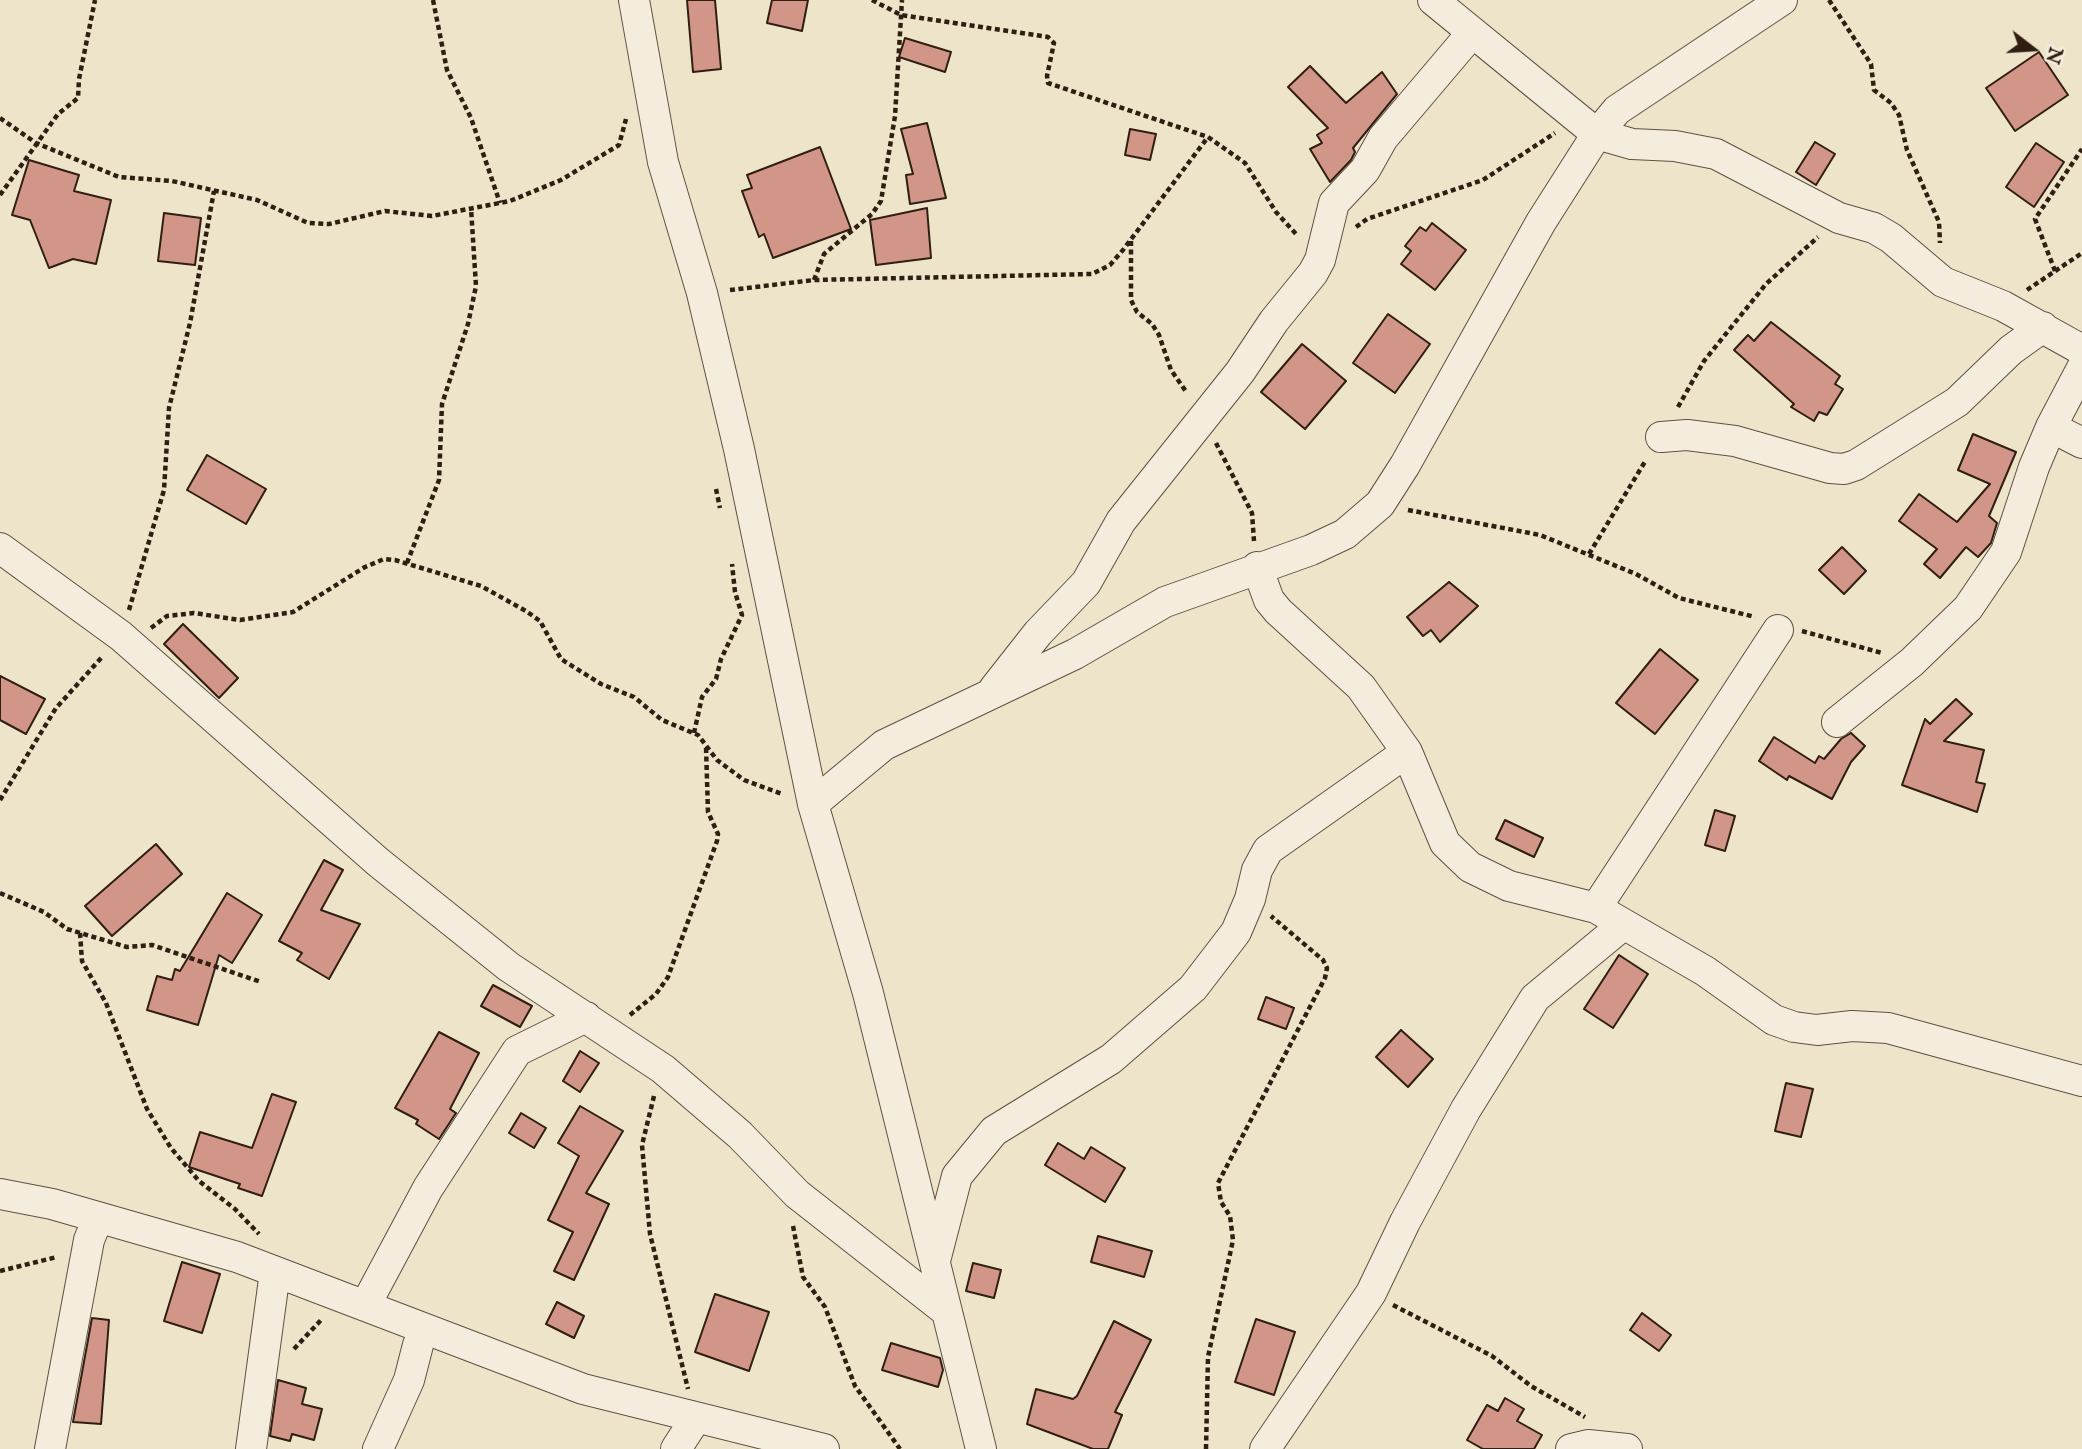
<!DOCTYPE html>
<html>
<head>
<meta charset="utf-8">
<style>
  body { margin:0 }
  #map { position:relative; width:2082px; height:1449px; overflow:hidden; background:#eee4ca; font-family:"IM FELL English",serif }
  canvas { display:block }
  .north { position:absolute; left:1998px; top:14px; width:70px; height:70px; -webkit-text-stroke:5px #f4eddd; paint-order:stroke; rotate:107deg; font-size:19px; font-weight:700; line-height:28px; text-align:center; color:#301e13 }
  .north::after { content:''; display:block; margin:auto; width:24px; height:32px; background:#301e13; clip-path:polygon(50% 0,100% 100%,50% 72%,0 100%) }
</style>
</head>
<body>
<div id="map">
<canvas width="2082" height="1449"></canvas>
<div class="north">N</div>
</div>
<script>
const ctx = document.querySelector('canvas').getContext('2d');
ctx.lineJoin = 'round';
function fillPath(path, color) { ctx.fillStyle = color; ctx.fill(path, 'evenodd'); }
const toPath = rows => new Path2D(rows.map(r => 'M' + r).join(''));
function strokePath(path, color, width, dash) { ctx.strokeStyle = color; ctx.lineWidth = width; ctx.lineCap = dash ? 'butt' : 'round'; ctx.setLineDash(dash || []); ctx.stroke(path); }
const building = toPath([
  [687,0,715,0,721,69,693,72,687,0],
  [772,0,808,0,802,31,767,23,772,0],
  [905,38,951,52,945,72,899,57,905,38],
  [2039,52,2068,95,2015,131,1986,88,2039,52],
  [1310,66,1346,103,1382,72,1397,94,1353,148,1355,152,1351,160,1330,182,1310,149,1322,143,1317,135,1328,128,1288,87,1310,66],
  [927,123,946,198,910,204,906,175,913,174,901,129,927,123],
  [1130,129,1156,134,1150,160,1125,155,1130,129],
  [1815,142,1835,154,1816,185,1796,172,1815,142],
  [2036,143,2064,162,2034,207,2006,187,2036,143],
  [820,147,851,229,773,258,764,234,759,237,742,191,752,188,747,175,820,147],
  [29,160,79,175,74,191,111,200,96,264,73,259,49,268,30,220,12,215,29,160],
  [927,208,931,258,876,265,870,220,927,208],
  [164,213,201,218,195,265,158,261,164,213],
  [1432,223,1466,250,1435,290,1401,264,1411,251,1405,246,1420,227,1426,231,1432,223],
  [1388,314,1430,344,1395,393,1353,363,1388,314],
  [1771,322,1840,376,1835,384,1843,389,1827,415,1819,412,1814,421,1791,407,1794,404,1734,350,1748,335,1754,341,1771,322],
  [1302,344,1346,381,1305,429,1261,392,1302,344],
  [1973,434,2016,452,1989,516,1997,523,1991,543,1978,557,1966,547,1940,578,1924,564,1937,549,1899,521,1919,494,1957,522,1990,484,1958,470,1973,434],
  [207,455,266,489,246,524,187,490,207,455],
  [1842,547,1866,571,1844,594,1819,570,1842,547],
  [1449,582,1478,606,1440,642,1431,630,1423,636,1407,617,1449,582],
  [183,624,238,678,219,698,164,644,183,624],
  [1660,649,1698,680,1655,734,1616,703,1660,649],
  [0,676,45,699,26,734,0,720,0,676],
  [1956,699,1972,714,1944,741,1984,750,1976,782,1985,784,1977,812,1902,785,1925,719,1930,724,1956,699],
  [1851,733,1865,746,1851,762,1832,799,1789,776,1787,780,1759,761,1774,737,1815,763,1819,756,1824,759,1841,739,1851,733],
  [1715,810,1735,816,1725,851,1705,845,1715,810],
  [1505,820,1543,838,1534,857,1496,839,1505,820],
  [156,844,182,874,112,936,85,906,156,844],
  [324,860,343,870,321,910,360,924,329,979,297,960,302,953,279,941,324,860],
  [227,893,262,915,232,963,219,955,198,1025,147,1010,157,976,172,980,175,969,180,971,227,893],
  [1619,955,1648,974,1613,1028,1584,1009,1619,955],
  [493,985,532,1006,520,1027,481,1006,493,985],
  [1266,997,1294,1008,1286,1029,1258,1019,1266,997],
  [1401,1030,1433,1059,1408,1087,1376,1057,1401,1030],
  [439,1032,479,1053,450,1109,456,1113,439,1139,416,1124,418,1120,395,1108,439,1032],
  [580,1051,599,1063,580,1092,563,1081,580,1051],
  [1786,1083,1813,1089,1801,1137,1775,1131,1786,1083],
  [272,1094,296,1102,262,1196,238,1188,240,1184,189,1167,200,1132,252,1148,272,1094],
  [580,1106,623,1131,586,1193,609,1204,574,1280,554,1271,573,1232,548,1220,579,1156,558,1143,580,1106],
  [521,1113,546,1128,534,1148,509,1133,521,1113],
  [1058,1143,1084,1159,1091,1147,1125,1168,1105,1202,1045,1165,1058,1143],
  [1098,1236,1152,1251,1144,1277,1091,1262,1098,1236],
  [182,1262,220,1274,202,1333,164,1321,182,1262],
  [973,1263,1001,1270,994,1298,966,1291,973,1263],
  [715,1294,769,1312,749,1371,695,1352,715,1294],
  [557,1302,584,1316,574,1338,546,1324,557,1302],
  [1642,1313,1671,1335,1659,1351,1630,1330,1642,1313],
  [92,1318,109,1320,101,1424,73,1422,92,1318],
  [1256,1319,1295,1332,1274,1395,1235,1382,1256,1319],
  [1114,1321,1151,1340,1115,1412,1122,1415,1108,1449,1093,1449,1027,1424,1036,1389,1073,1399,1077,1396,1114,1321],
  [891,1343,940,1358,943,1370,938,1387,882,1370,891,1343],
  [278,1380,306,1388,302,1404,322,1409,314,1440,292,1434,290,1441,270,1436,278,1380],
  [1505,1398,1524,1409,1517,1421,1542,1435,1534,1449,1483,1449,1467,1440,1487,1405,1498,1411,1505,1398]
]);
fillPath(building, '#d29688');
strokePath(building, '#301e13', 2);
const street = toPath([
  [634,0,663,162,702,293,739,449,813,804,868,993,981,1449],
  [1433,0,1597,134,1632,144,1675,146,1716,154,1839,218,1874,228,1891,238,1943,282,2003,306,2082,350],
  [2051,427,2082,443],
  [1661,437,1687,435,1735,441,1830,468,1844,469,1856,465,1957,402,2011,350,2043,327],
  [0,548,121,636,378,862,509,967,663,1069,740,1135,797,1194,946,1311],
  [1257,567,1269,600,1278,611,1361,687,1407,752,1445,843,1470,867,1509,886,1596,908,1705,971,1774,1020,1794,1027,1817,1030,1852,1026,1888,1028,2082,1081],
  [994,689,1038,633,1086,583,1121,521,1240,372,1274,321,1313,273,1320,260,1334,203,1365,170,1383,138,1472,33],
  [1837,722,1912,662,1968,608,2006,552,2034,467,2051,427,2082,368],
  [813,804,884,745,1075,654,1165,602,1311,550,1345,534,1380,504,1405,465,1541,222,1597,134,1617,110,1782,0],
  [1596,908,1778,630],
  [0,1194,52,1204,237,1257,583,1389,824,1449],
  [936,1257,957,1176,994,1131,1111,1059,1193,988,1236,932,1250,899,1257,870,1268,850,1407,752],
  [365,1306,428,1188,517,1051,586,1017],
  [50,1449,89,1240,98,1218],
  [251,1449,275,1272],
  [378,1449,409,1380,418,1345],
  [676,1449,696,1418],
  [1265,1449,1371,1293,1405,1222,1466,1109,1535,998,1623,925],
  [1571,1449,1588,1445,1627,1449]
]);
strokePath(street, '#605041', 32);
strokePath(toPath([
  [433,0,447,70,471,118,500,203],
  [872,0,901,15,1048,37,1054,43,1047,76,1048,83,1208,137,1245,163,1276,212,1297,235],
  [1829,0,1871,64,1874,90,1891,103,1899,115,1907,150,1939,222,1940,243],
  [0,118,36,143,119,177,172,181,257,200,308,223,329,224,385,211,432,216,510,201,561,180,619,145,626,119],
  [0,195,58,114,78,98,79,79,95,0],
  [1356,227,1367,219,1483,180,1555,133],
  [1131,241,1131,300,1137,312,1152,324,1159,335,1171,370,1187,393],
  [2055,271,2035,219,2082,149],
  [814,280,824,254,872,214,881,201,895,116,902,0],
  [730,290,814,280,1092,274,1110,265,1123,250,1208,137],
  [2027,290,2082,253],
  [1678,407,1704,361,1766,284,1818,237],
  [1216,443,1252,513,1254,541],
  [716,489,720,508],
  [1408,510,1540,535,1636,574,1679,598,1755,617],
  [1589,554,1646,460],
  [407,563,439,480,442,404,468,324,476,286,471,208],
  [129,610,164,490,169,408,190,323,214,191],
  [151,628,167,616,194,613,240,620,293,612,365,567,384,559,395,560,481,586,526,611,540,621,561,659,601,684,634,697,662,720,698,735,717,760,744,780,782,794],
  [1802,631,1882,653],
  [694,733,702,697,716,679,721,659,742,615,735,592,732,564],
  [0,800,56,708,103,656],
  [0,893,44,912,67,929,127,947,152,945,261,982],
  [80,933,82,961,106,1003,147,1109,171,1148,199,1181,235,1209,259,1234],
  [630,1015,656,994,668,977,717,841,718,834,708,812,706,747],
  [654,1096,642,1145,650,1234,688,1389],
  [793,1226,803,1277,825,1307,855,1386,900,1449],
  [0,1271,57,1257],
  [1393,1305,1492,1356,1531,1386,1585,1417],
  [294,1349,321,1320],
  [1206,1449,1208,1357,1233,1240,1230,1216,1221,1202,1218,1183,1325,978,1327,968,1323,960,1271,916]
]), '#301e13', 4.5, [5, 3.5]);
strokePath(street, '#f4eddd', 30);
</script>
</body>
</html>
